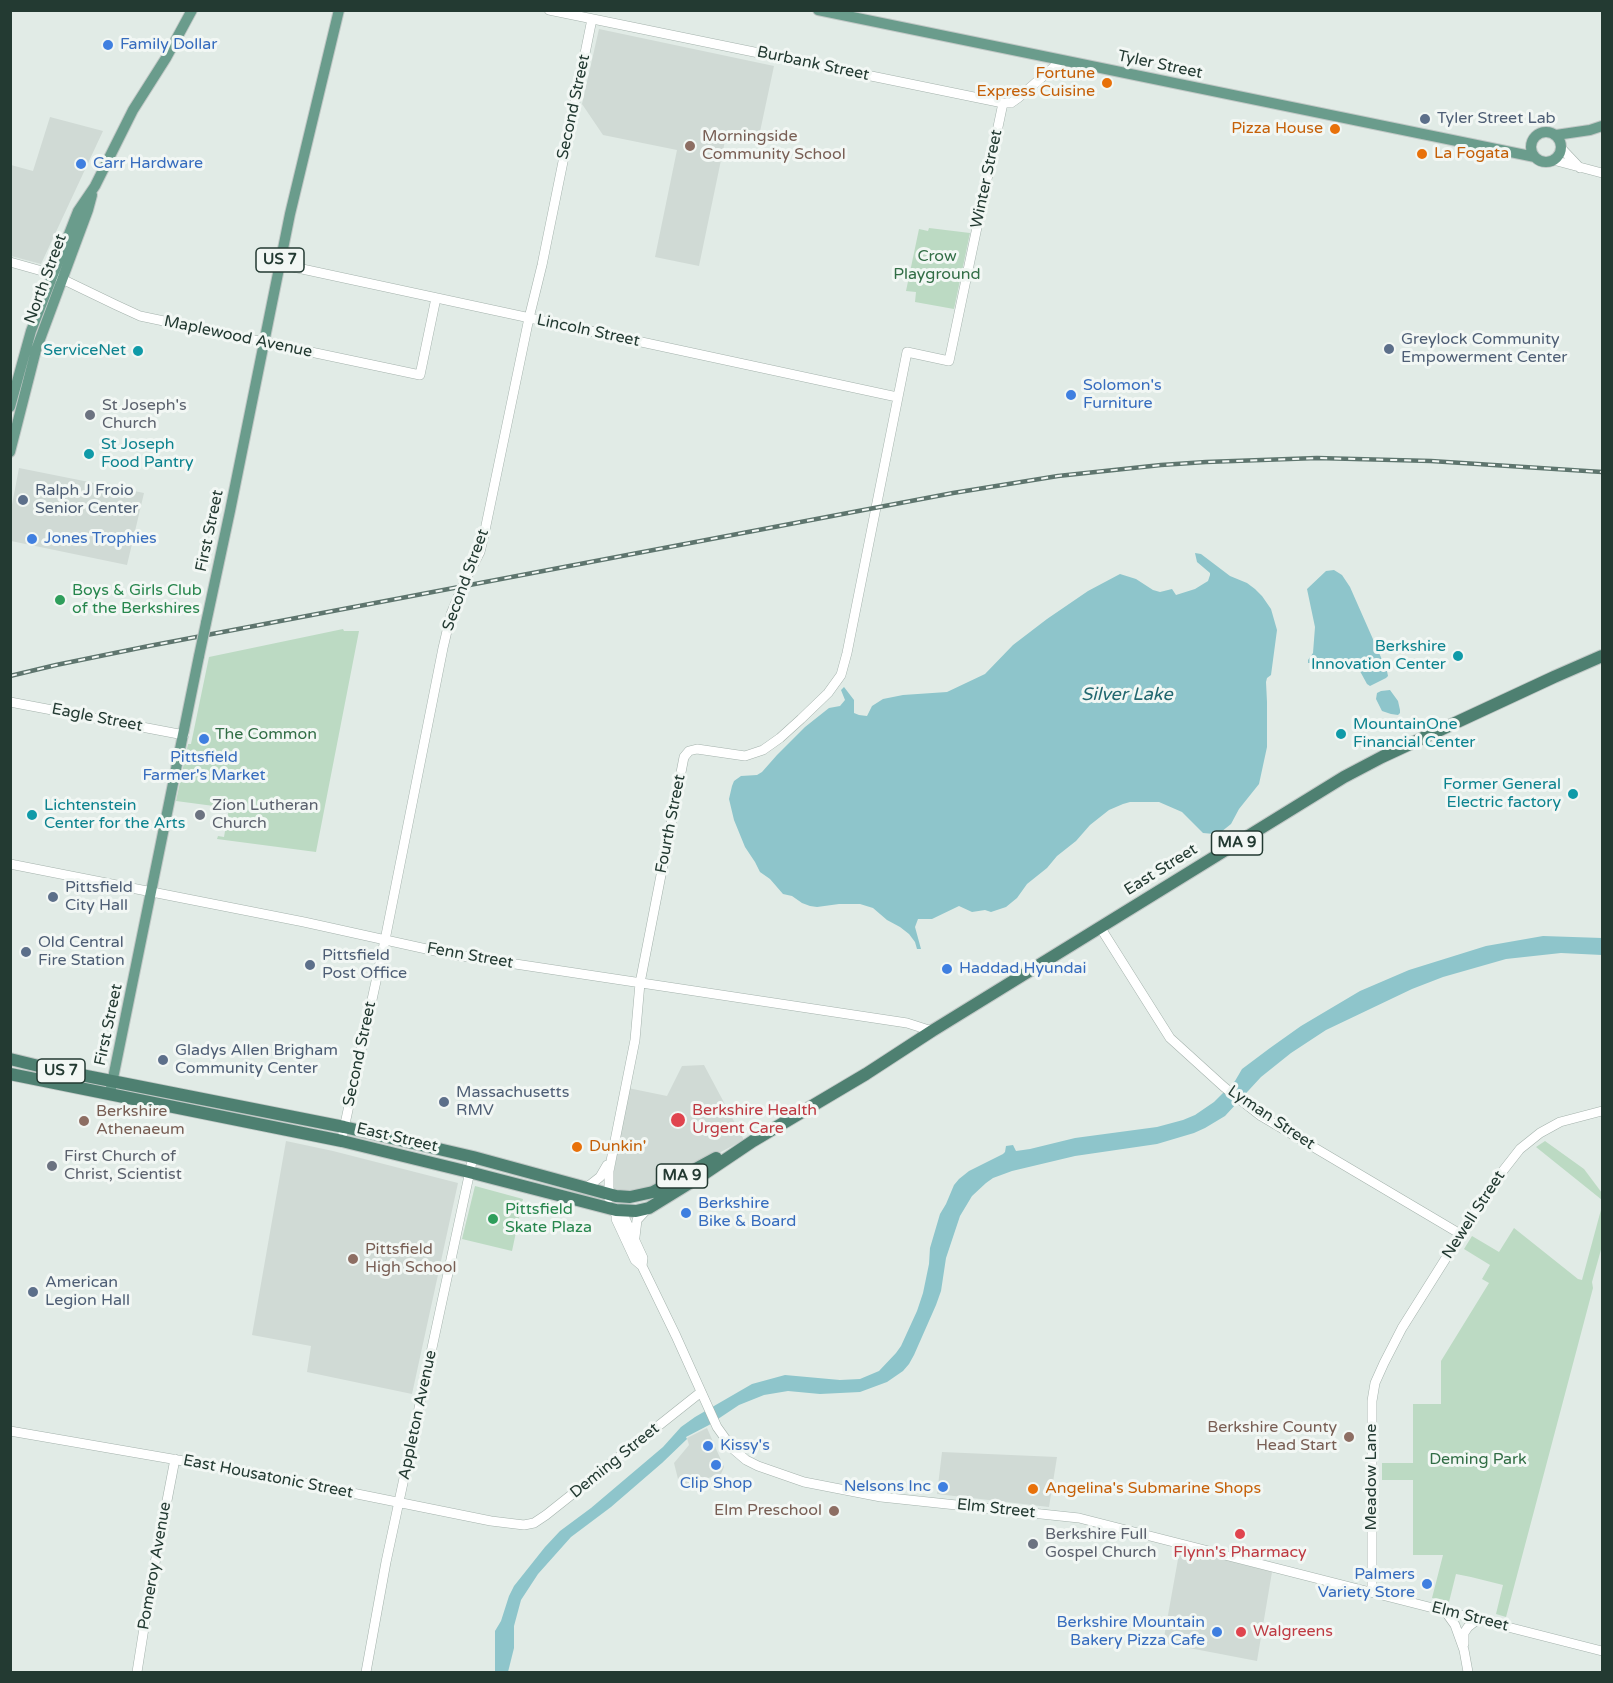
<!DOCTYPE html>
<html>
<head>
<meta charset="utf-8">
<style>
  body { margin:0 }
  #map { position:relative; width:1613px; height:1683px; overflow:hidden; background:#e1ebe6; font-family:"Varela Round",sans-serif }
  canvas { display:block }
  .frame { position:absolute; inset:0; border:12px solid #233a32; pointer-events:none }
</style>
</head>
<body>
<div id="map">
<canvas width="1613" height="1683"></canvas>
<div class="frame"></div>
</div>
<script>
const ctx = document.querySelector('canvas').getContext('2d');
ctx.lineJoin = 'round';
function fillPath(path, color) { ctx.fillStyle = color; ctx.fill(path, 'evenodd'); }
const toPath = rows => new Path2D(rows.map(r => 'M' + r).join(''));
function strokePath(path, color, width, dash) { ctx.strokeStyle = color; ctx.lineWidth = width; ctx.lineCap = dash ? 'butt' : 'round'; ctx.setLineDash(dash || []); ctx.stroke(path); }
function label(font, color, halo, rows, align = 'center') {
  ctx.font = font + ' "Varela Round",sans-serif'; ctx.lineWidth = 6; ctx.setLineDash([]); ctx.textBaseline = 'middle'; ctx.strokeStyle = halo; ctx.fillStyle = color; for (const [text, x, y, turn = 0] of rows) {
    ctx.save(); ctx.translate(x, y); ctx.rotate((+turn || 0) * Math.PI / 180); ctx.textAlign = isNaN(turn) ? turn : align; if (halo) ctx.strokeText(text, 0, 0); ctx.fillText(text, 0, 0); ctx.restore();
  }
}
fillPath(toPath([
  [599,29,774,66,758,141,726,136,699,266,655,257,677,150,603,135,582,104],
  [50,117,103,131,41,264,11,256,11,165,33,171],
  [19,468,144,493,127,565,11,541,11,510],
  [704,1065,744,1140,647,1190,623,1195,611,1189,628,1088,667,1096,682,1066],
  [286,1141,333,1151,458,1183,412,1394,307,1372,311,1346,252,1335],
  [707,1428,724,1467,721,1474,680,1487,674,1463,689,1445,687,1438],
  [942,1452,1057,1457,1049,1507,937,1494],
  [1180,1548,1272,1572,1257,1661,1163,1643]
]), '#d0dad5');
fillPath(toPath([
  [929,228,970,233,954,309,915,302,916,292,906,291,919,229,928,231],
  [343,629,344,631,359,631,316,852,217,839,218,836,224,837,229,808,176,801,188,744,191,744,209,657],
  [1545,1141,1584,1169,1602,1193,1602,1200,1536,1147],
  [475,1186,523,1199,512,1251,462,1239],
  [1602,1206,1602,1246,1592,1282,1593,1288,1506,1617,1496,1614,1503,1585,1471,1577,1456,1574,1449,1602,1432,1598,1443,1555,1413,1555,1413,1480,1382,1480,1382,1463,1413,1463,1413,1404,1441,1404,1441,1361,1489,1283,1482,1279,1490,1265,1464,1249,1472,1236,1499,1252,1514,1228,1578,1279,1582,1280]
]), '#bcdac3');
fillPath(toPath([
  [1195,553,1201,554,1230,576,1247,583,1255,589,1262,596,1271,609,1277,630,1271,675,1267,678,1266,682,1267,702,1267,747,1259,784,1239,809,1231,824,1221,832,1214,834,1203,833,1182,812,1159,802,1130,802,1123,804,1109,810,1090,825,1076,841,1057,856,1047,868,1027,884,1017,898,1006,907,991,912,985,910,972,912,959,906,932,919,918,919,915,927,921,949,917,949,915,942,909,934,900,927,887,920,873,908,860,904,839,904,817,907,810,906,802,903,792,896,783,894,770,879,760,872,755,862,745,847,734,820,729,799,732,786,734,781,741,776,757,775,762,772,777,755,805,727,829,708,840,706,845,700,841,690,844,687,854,700,854,713,859,715,867,716,872,706,883,699,903,695,947,692,985,674,1013,645,1047,619,1088,591,1120,574,1136,579,1153,590,1160,592,1172,589,1176,595,1195,589,1208,581,1210,575,1210,573,1197,562],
  [1334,570,1342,575,1350,587,1387,671,1388,676,1386,678,1370,686,1367,684,1355,662,1325,669,1313,667,1311,663,1308,663,1308,660,1313,653,1315,627,1307,589,1326,571],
  [1390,690,1398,701,1400,710,1400,713,1398,715,1391,714,1382,711,1376,699,1377,693,1381,691],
  [1543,936,1602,938,1602,955,1561,953,1506,959,1443,977,1412,989,1326,1030,1291,1053,1261,1077,1225,1116,1205,1128,1194,1133,1157,1144,1075,1156,1012,1171,993,1178,986,1183,972,1196,960,1216,946,1258,941,1291,936,1305,914,1355,909,1364,903,1371,887,1382,860,1392,820,1394,788,1391,764,1395,739,1405,709,1425,686,1437,687,1439,662,1463,611,1507,571,1537,538,1574,521,1600,514,1626,514,1648,508,1672,495,1672,495,1631,501,1621,509,1596,514,1586,545,1547,560,1531,591,1508,663,1447,681,1427,695,1417,752,1384,785,1375,840,1380,860,1379,879,1371,896,1353,901,1346,917,1311,923,1293,929,1264,930,1248,940,1214,946,1204,954,1185,959,1179,969,1171,1003,1154,1005,1152,1006,1146,1013,1145,1016,1151,1030,1149,1075,1138,1157,1127,1183,1120,1195,1115,1214,1102,1235,1081,1242,1069,1270,1048,1301,1026,1360,991,1409,970,1486,946]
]), '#8ec5cb');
const tertiary = toPath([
  [549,10,1003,103,1011,103,1018,98,1062,60],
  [1562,149,1580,168],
  [1553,160,1602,173],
  [10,262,42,271,62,279,116,305,140,316,420,375,436,298],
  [279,264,897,397],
  [465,581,480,552,484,535,529,318,542,265,592,19],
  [10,702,184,735],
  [10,864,304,922,449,954,907,1023,932,1031],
  [1100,927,1170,1038,1224,1087,1261,1116,1462,1235],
  [343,1133,385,940,443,648,451,614,458,597],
  [586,1188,600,1177,607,1165],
  [609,1198,609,1171,635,1040,640,983,684,757,689,751,697,749,745,756,763,750,780,738,801,719,828,693,841,675,847,653,907,352,949,361,1003,103],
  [616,1210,616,1219,635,1260,642,1266,676,1336,717,1427,732,1448,746,1460,758,1466,804,1482,881,1497,1079,1518,1602,1651],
  [617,1210,624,1216,626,1221,643,1258,642,1266],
  [635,1237,637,1220,648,1208],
  [10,1431,253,1473,491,1521,524,1525,534,1523,546,1515,701,1392],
  [1372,1592,1372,1401,1375,1383,1384,1363,1402,1328,1480,1204,1502,1172,1520,1149,1540,1133,1560,1122,1602,1111],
  [1445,1611,1455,1625,1464,1650,1468,1672],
  [1464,1644,1464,1633,1468,1627,1477,1620],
  [137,1672,151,1584,175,1459],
  [366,1672,386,1562,473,1157]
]);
const primary = toPath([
  [818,10,1535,157],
  '1531 147a15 15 0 1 1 30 0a15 15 0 1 1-30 0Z',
  [1556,135,1590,130,1602,126],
  [10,407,31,331,78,211,95,186,133,110,166,58,192,10],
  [10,452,36,350,88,210,92,195],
  [206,623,230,511,290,214,339,10],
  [111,1088,199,656]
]);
const trunk = toPath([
  [10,1059,51,1069,344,1127,473,1157,616,1196,630,1197,653,1192,716,1158],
  [10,1074,342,1141,469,1172,616,1210,636,1211,649,1208,701,1176,753,1141,866,1074,932,1031,1344,777,1382,757,1554,677,1602,656]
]);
strokePath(tertiary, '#a4b2ac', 10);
strokePath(primary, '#c1c8c6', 12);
strokePath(trunk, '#c1c8c6', 14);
strokePath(tertiary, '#fff', 9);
strokePath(primary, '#6a9c8c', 10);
strokePath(trunk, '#4e8071', 12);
const rail = toPath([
  [10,676,56,665,149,646,953,493,1058,476,1161,465,1206,462,1317,458,1431,461,1602,472]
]);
strokePath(rail, '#5e756e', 4.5);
strokePath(rail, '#f2f7f4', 2, [7]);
const tertiaryBridge = toPath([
  [458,597,465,581]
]);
const primaryBridge = toPath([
  [199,656,206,623]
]);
strokePath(tertiaryBridge, '#a4b2ac', 10, []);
strokePath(primaryBridge, '#c1c8c6', 12, []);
strokePath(tertiaryBridge, '#fff', 9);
strokePath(primaryBridge, '#6a9c8c', 10);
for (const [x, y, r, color] of [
  [108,45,6,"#3f7fe0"],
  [1107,83,6,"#e8710a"],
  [1425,119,6,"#5c6f8a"],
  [1335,129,6,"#e8710a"],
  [690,146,6,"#8d6e63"],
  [1422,154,6,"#e8710a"],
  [81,164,6,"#3f7fe0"],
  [1389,349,6,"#5c6f8a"],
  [138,351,6,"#0f9aa8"],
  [1071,395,6,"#3f7fe0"],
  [90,415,6,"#6b7280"],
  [89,454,6,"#0f9aa8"],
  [23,500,6,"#5c6f8a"],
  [32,539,6,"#3f7fe0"],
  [60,600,6,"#2e9e5b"],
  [1458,656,6,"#0f9aa8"],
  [1341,734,6,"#0f9aa8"],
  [204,739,6,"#3f7fe0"],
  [1573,794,6,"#0f9aa8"],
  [32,815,6,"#0f9aa8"],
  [200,815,6,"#6b7280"],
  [53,897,6,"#5c6f8a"],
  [26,952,6,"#5c6f8a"],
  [310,965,6,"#5c6f8a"],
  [947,969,6,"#3f7fe0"],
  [163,1060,6,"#5c6f8a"],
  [444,1102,6,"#5c6f8a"],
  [678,1120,8,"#e0444e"],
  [84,1121,6,"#8d6e63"],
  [577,1147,6,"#e8710a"],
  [52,1166,6,"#6b7280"],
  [686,1213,6,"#3f7fe0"],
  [493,1219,6,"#2e9e5b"],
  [353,1259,6,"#8d6e63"],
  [33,1292,6,"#5c6f8a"],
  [1349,1437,6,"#8d6e63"],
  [708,1446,6,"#3f7fe0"],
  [716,1465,6,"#3f7fe0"],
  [943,1487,6,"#3f7fe0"],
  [1033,1489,6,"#e8710a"],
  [834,1511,6,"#8d6e63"],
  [1240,1534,6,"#e0444e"],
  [1033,1544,6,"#6b7280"],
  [1427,1584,6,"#3f7fe0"],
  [1217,1632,6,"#3f7fe0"],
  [1241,1632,6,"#e0444e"]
]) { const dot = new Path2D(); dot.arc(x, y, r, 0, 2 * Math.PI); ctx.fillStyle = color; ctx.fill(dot); strokePath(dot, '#f2f7f4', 2); }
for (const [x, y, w] of [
  [280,260,48],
  [1237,843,51],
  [61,1071,48],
  [682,1176,51]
]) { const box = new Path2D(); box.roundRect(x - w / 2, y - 12, w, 24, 4.5); ctx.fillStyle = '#f2f7f4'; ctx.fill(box); strokePath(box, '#233a32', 1.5); }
label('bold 15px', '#233a32', null, [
  ["US 7",280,260],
  ["MA 9",1237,843],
  ["US 7",61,1071],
  ["MA 9",682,1176]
]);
label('16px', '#366cbe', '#f2f7f4', [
  ["Family Dollar",120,45],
  ["Carr Hardware",93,164],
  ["Solomon's",1083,386],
  ["Furniture",1083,404],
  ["Jones Trophies",44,539],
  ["Pittsfield",204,758,"center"],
  ["Farmer's Market",204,776,"center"],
  ["Haddad Hyundai",959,969],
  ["Berkshire",698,1204],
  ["Bike & Board",698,1222],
  ["Kissy's",720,1446],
  ["Clip Shop",716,1484,"center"],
  ["Nelsons Inc",931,1487,"right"],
  ["Palmers",1415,1575,"right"],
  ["Variety Store",1415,1593,"right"],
  ["Berkshire Mountain",1205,1623,"right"],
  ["Bakery Pizza Cafe",1205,1641,"right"]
], 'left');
label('16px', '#233a32', '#f2f7f4', [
  ["Burbank Street",813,64,12],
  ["Tyler Street",1160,65,12],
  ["Second Street",574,107,-78],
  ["Winter Street",987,179,-78],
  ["North Street",46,279,-70],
  ["Lincoln Street",588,331,12],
  ["Maplewood Avenue",238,337,12],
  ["First Street",210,531,-78],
  ["Second Street",466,580,-70],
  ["Eagle Street",97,718,11],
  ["Fourth Street",671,824,-79],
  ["East Street",1161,870,-32],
  ["Fenn Street",470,956,10],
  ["First Street",109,1025,-78],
  ["Second Street",360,1054,-78],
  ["Lyman Street",1271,1118,34],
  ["East Street",397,1138,13],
  ["Newell Street",1474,1215,-57],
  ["Appleton Avenue",418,1415,-78],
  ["Deming Street",615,1461,-39],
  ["East Housatonic Street",268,1477,11],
  ["Meadow Lane",1372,1477,-90],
  ["Elm Street",996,1509,6],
  ["Pomeroy Avenue",155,1566,-80],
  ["Elm Street",1470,1617,14]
]);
label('16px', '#c56008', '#f2f7f4', [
  ["Fortune",1095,74,"right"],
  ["Express Cuisine",1095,92,"right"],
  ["Pizza House",1323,129,"right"],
  ["La Fogata",1434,154],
  ["Dunkin'",589,1147],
  ["Angelina's Submarine Shops",1045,1489]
], 'left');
label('16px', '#4e5e75', '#f2f7f4', [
  ["Tyler Street Lab",1437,119],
  ["Greylock Community",1401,340],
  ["Empowerment Center",1401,358],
  ["Ralph J Froio",35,491],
  ["Senior Center",35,509],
  ["Pittsfield",65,888],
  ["City Hall",65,906],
  ["Old Central",38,943],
  ["Fire Station",38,961],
  ["Pittsfield",322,956],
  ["Post Office",322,974],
  ["Gladys Allen Brigham",175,1051],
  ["Community Center",175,1069],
  ["Massachusetts",456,1093],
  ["RMV",456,1111],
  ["American",45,1283],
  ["Legion Hall",45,1301]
], 'left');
label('16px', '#785e54', '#f2f7f4', [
  ["Morningside",702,137],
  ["Community School",702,155],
  ["Berkshire",96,1112],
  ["Athenaeum",96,1130],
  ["Pittsfield",365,1250],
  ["High School",365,1268],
  ["Berkshire County",1337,1428,"right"],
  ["Head Start",1337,1446,"right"],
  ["Elm Preschool",822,1511,"right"]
], 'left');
label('16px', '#316d45', '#f2f7f4', [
  ["Crow",937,257],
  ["Playground",937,275],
  ["The Common",266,735],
  ["Deming Park",1478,1460]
]);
label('16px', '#0d838f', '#f2f7f4', [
  ["ServiceNet",126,351],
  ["St Joseph",101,445,"left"],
  ["Food Pantry",101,463,"left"],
  ["Berkshire",1446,647],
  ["Innovation Center",1446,665],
  ["MountainOne",1353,725,"left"],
  ["Financial Center",1353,743,"left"],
  ["Former General",1561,785],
  ["Electric factory",1561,803],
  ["Lichtenstein",44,806,"left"],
  ["Center for the Arts",44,824,"left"]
], 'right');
label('16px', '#5b616d', '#f2f7f4', [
  ["St Joseph's",102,406],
  ["Church",102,424],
  ["Zion Lutheran",212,806],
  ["Church",212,824],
  ["First Church of",64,1157],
  ["Christ, Scientist",64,1175],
  ["Berkshire Full",1045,1535],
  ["Gospel Church",1045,1553]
], 'left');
label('16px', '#27864d', '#f2f7f4', [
  ["Boys & Girls Club",72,591],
  ["of the Berkshires",72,609],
  ["Pittsfield",505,1210],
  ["Skate Plaza",505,1228]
], 'left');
label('16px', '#be3a42', '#f2f7f4', [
  ["Berkshire Health",692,1111],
  ["Urgent Care",692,1129],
  ["Flynn's Pharmacy",1240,1553,"center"],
  ["Walgreens",1253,1632]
], 'left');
label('italic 18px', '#236870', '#f2f7f4', [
  ["Silver Lake",1127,695]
]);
</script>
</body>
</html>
